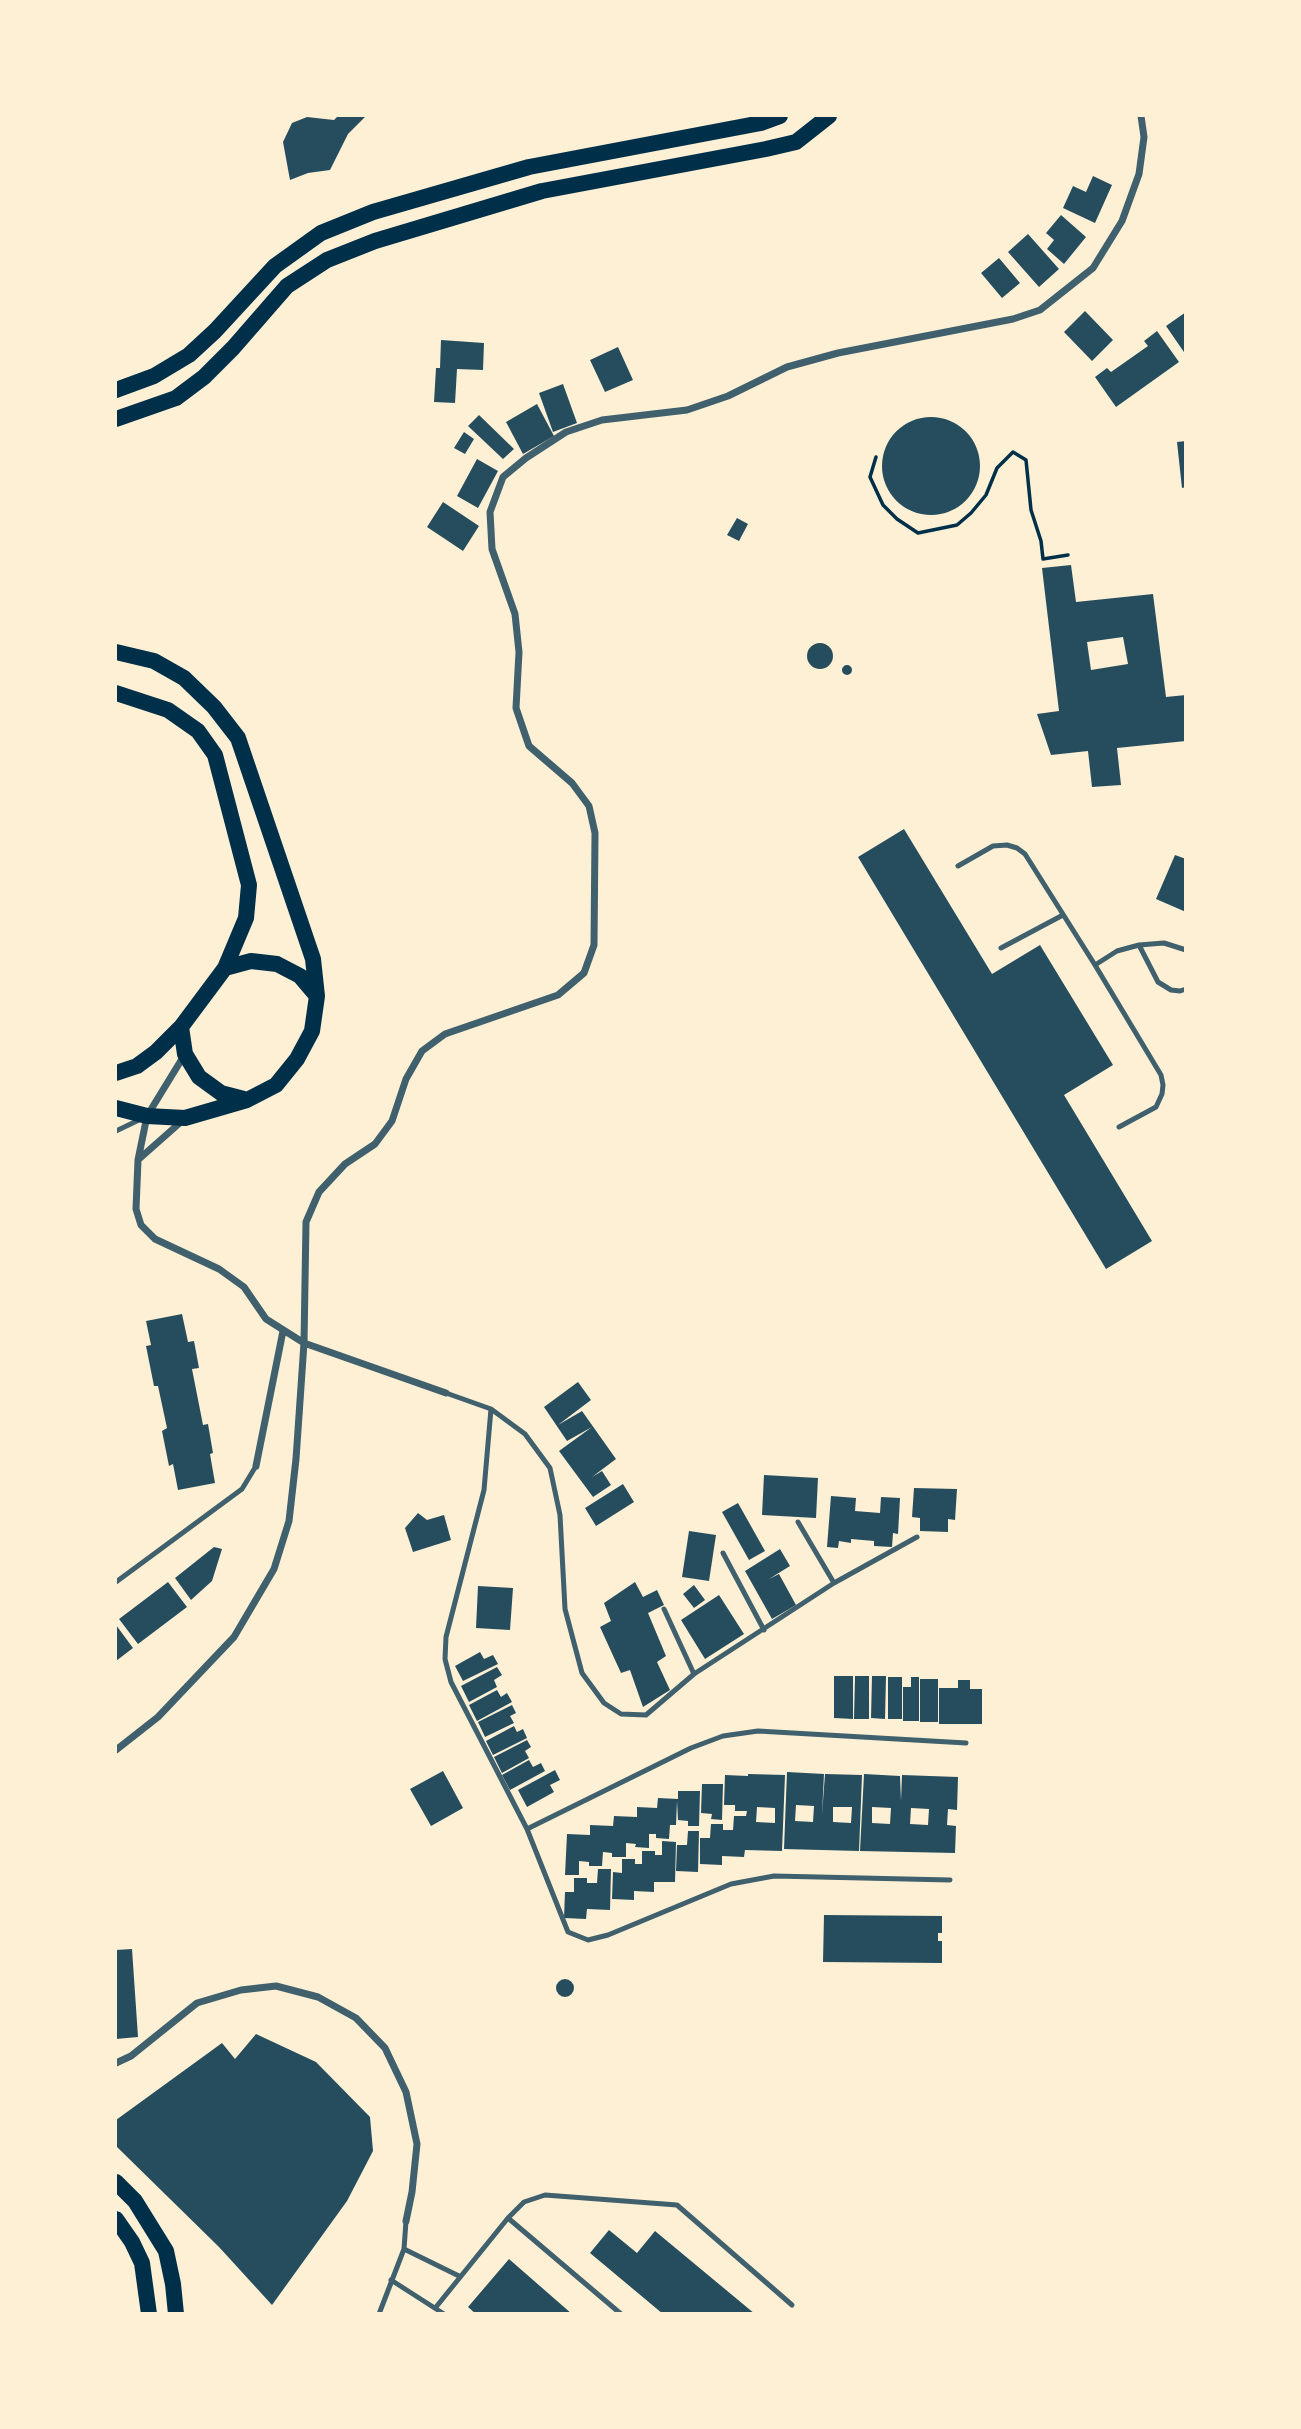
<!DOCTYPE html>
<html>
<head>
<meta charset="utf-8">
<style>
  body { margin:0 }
  #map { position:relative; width:1301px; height:2429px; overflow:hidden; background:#fdf0d5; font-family:"IBM Plex Sans",sans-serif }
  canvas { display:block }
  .frame { position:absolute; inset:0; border:117px solid #fdf0d5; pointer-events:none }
</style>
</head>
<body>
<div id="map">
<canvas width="1301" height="2429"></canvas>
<div class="frame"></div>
</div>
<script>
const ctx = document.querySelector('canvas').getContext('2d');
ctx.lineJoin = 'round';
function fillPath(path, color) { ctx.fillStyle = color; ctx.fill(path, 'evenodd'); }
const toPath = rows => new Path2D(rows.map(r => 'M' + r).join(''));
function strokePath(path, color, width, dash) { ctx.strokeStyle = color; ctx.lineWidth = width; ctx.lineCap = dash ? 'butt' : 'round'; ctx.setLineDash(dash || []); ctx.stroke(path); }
fillPath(toPath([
  [338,116,366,116,348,134,330,170,308,173,290,180,283,142,292,123,307,117,334,120],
  [1093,176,1112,185,1095,223,1063,208,1073,186,1086,192],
  [1061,215,1086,237,1064,264,1047,249,1054,240,1046,233],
  [1028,234,1059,269,1039,287,1008,252],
  [999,258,1020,283,1002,298,981,273],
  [1085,311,1113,340,1092,361,1064,332],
  [1186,312,1186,355,1166,326],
  [1157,331,1179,362,1116,407,1095,377,1107,368,1111,372,1148,346,1144,341],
  [441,340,484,343,483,370,457,369,455,403,434,402,436,368,440,368],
  [618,347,633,380,605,392,590,360],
  [563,384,577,423,553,432,539,393],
  [537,404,554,436,523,454,506,422],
  [479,415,514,449,503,459,468,426],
  '882 466a49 49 0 1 1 98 0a49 49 0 1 1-98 0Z',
  [464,432,474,439,465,454,454,448],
  [1186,441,1186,487,1182,488,1177,442],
  [477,459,498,471,478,508,457,496],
  [443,502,479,526,463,551,427,527],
  [737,518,748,524,739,541,727,535],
  [1071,565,1076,602,1153,594,1166,697,1186,695,1186,741,1117,748,1121,785,1092,787,1088,751,1051,755,1037,714,1059,711,1042,568],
  [1123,637,1128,664,1091,670,1087,642],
  '807 656a13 13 0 1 1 26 0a13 13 0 1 1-26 0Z',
  '842 670a5 5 0 1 1 10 0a5 5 0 1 1-10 0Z',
  [904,829,992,974,1040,945,1113,1065,1064,1095,1152,1241,1106,1269,858,857],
  [1175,855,1186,859,1186,912,1156,899],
  [182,1314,188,1342,194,1341,199,1368,192,1369,203,1425,208,1424,213,1453,210,1454,215,1483,178,1490,173,1464,169,1466,162,1431,167,1428,158,1386,154,1386,146,1346,151,1345,146,1321],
  [578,1382,591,1400,558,1425,582,1411,616,1459,592,1477,602,1471,611,1485,593,1497,559,1451,592,1427,567,1441,544,1407],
  [764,1475,818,1478,816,1518,762,1515],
  [623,1484,634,1502,596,1526,585,1508],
  [914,1488,957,1489,955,1520,948,1519,948,1532,920,1531,920,1518,912,1517],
  [831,1496,856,1498,855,1511,880,1513,881,1497,900,1498,898,1534,893,1533,892,1547,874,1546,874,1541,851,1539,851,1543,839,1541,838,1548,827,1547],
  [738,1503,765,1551,749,1560,722,1512],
  [418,1513,427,1520,444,1515,451,1540,413,1552,405,1528],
  [689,1531,716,1535,709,1581,682,1577],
  [214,1547,222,1549,212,1581,191,1600,175,1578],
  [780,1549,790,1566,769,1579,779,1574,796,1605,772,1619,745,1571],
  [168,1582,187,1607,138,1644,119,1619],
  [635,1582,643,1597,657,1590,664,1605,648,1613,666,1656,657,1662,670,1690,643,1707,630,1670,621,1673,600,1627,611,1621,604,1603],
  [694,1585,705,1600,694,1608,683,1594],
  [478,1586,513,1588,510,1630,476,1628],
  [719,1595,744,1634,705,1659,681,1620],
  [116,1625,133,1648,116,1661],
  [480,1652,484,1659,493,1655,498,1664,463,1681,455,1666],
  [497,1667,502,1675,494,1680,497,1687,469,1702,461,1686],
  [834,1676,853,1676,853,1719,834,1718],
  [855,1676,869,1676,869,1719,854,1719],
  [872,1676,886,1676,885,1719,871,1718],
  [888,1677,902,1677,902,1719,888,1719],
  [911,1677,919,1677,919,1721,903,1721,903,1687,911,1687],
  [920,1679,938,1679,938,1722,920,1722],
  [958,1680,970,1680,970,1689,982,1689,982,1724,939,1724,939,1688,958,1688],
  [497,1690,501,1697,507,1693,512,1702,477,1721,469,1705],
  [512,1705,516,1713,510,1716,514,1723,485,1737,478,1722],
  [514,1726,517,1732,523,1729,527,1738,493,1755,486,1741],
  [527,1740,531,1747,525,1751,529,1758,502,1773,494,1757],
  [529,1760,533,1767,541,1763,545,1771,510,1790,502,1775],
  [555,1770,560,1780,550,1785,554,1792,527,1807,518,1790],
  [443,1771,463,1808,431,1826,410,1789],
  [787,1772,824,1774,822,1815,825,1774,862,1775,859,1851,784,1849],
  [796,1805,814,1806,813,1822,795,1821],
  [833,1807,852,1807,851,1823,833,1822],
  [748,1774,785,1775,782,1851,745,1850,744,1857,722,1856,722,1865,700,1864,700,1838,710,1838,711,1824,723,1824,723,1830,733,1830,734,1816,746,1816,747,1811,735,1811,735,1805,724,1805,725,1775,748,1776],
  [757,1807,775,1808,775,1823,756,1822],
  [864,1774,900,1776,901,1801,902,1775,958,1777,957,1810,948,1809,947,1825,956,1826,955,1853,860,1851],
  [872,1807,891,1808,890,1824,872,1823],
  [911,1808,929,1809,928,1825,910,1824],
  [702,1784,723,1784,722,1820,711,1819,712,1814,701,1813],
  [678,1791,700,1791,699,1826,688,1826,688,1821,678,1820,677,1801,676,1825,670,1825,669,1839,656,1838,656,1834,649,1834,649,1848,635,1847,636,1844,626,1843,626,1857,612,1857,612,1853,603,1852,602,1866,589,1866,589,1862,579,1861,579,1875,565,1875,567,1834,590,1835,590,1825,613,1826,614,1816,637,1817,637,1807,657,1808,658,1798,678,1799],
  [688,1831,699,1831,698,1872,676,1871,677,1845,687,1845],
  [662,1841,676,1842,675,1882,654,1882,654,1892,634,1891,634,1900,612,1899,613,1872,622,1873,622,1859,635,1859,635,1864,642,1864,642,1851,655,1851,655,1855,662,1855],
  [598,1869,611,1869,610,1910,587,1909,586,1919,564,1918,565,1892,574,1892,574,1878,587,1878,587,1883,597,1883],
  [824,1915,942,1916,942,1933,938,1933,938,1941,942,1941,942,1963,823,1962],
  [132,1949,138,2037,116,2039,116,1950],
  '556 1988a9 9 0 1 1 18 0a9 9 0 1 1-18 0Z',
  [256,2034,316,2062,370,2117,373,2151,347,2201,272,2305,219,2247,116,2146,116,2120,222,2043,235,2059],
  [609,2230,637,2253,655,2231,755,2314,663,2314,590,2253],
  [509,2259,572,2314,476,2314,468,2307]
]), '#264d5e');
strokePath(toPath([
  [876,457,870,477,883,505,897,519,918,533,957,525,971,513,986,495,997,468,1013,452,1026,460,1031,510,1041,541,1043,559,1068,555]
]), '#003049', 3.5);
strokePath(toPath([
  [958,866,993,846,1007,845,1017,848,1025,854,1095,965,1117,951,1139,945,1164,943,1186,950],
  [1139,945,1158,982,1171,990,1180,991,1186,989],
  [1001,948,1063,915],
  [1095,965,1161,1075,1163,1085,1162,1094,1156,1107,1119,1127],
  [116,1131,141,1119],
  [446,1393,491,1409,525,1434,550,1468,560,1515,565,1609,582,1673,604,1703,621,1714,646,1715,694,1674,834,1583,917,1537],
  [491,1409,484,1490,446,1637,445,1659,451,1682,527,1829,568,1932,588,1940,608,1935,731,1884,774,1876,950,1880],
  [798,1522,834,1583],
  [723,1553,764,1630],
  [116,1582,242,1489,256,1466],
  [664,1609,694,1674],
  [527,1829,691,1748,723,1736,758,1731,966,1743],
  [508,2218,621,2314],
  [404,2249,459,2276],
  [391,2280,444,2314],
  [436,2307,508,2218,524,2202,545,2195,677,2205,792,2305],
  [379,2314,404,2249,406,2221]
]), '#3f606c', 5);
strokePath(toPath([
  [185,1054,147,1116,138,1160,136,1209,141,1225,155,1239,219,1269,244,1287,266,1319,304,1343,446,1393],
  [139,1159,182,1121],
  [256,1466,283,1331],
  [116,1750,158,1717,234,1637,274,1569,289,1521,296,1459,304,1343,306,1222,319,1192,345,1164,375,1144,392,1121,406,1079,422,1051,445,1034,558,995,584,973,594,945,595,833,589,806,572,783,529,746,516,708,519,652,515,614,492,549,490,512,503,477,526,458,566,432,602,420,687,410,728,396,787,367,838,353,1013,319,1040,310,1093,268,1122,221,1139,174,1144,137,1141,116],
  [116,2063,131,2056,197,2003,241,1990,276,1986,318,1997,356,2018,385,2048,406,2092,417,2144,412,2192,406,2221]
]), '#3f606c', 7);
strokePath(toPath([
  [116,390,154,376,189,355,215,331,275,266,321,233,373,212,529,167,761,123,780,116],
  [116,419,176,398,204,377,233,348,287,286,327,260,375,241,542,191,766,149,796,142,829,116],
  [116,652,154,661,184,678,214,707,238,738,313,959,317,996,312,1031,297,1059,276,1085,247,1100,185,1118,147,1116,116,1108],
  [116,693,168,710,198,731,215,755,249,885,246,918,225,968,181,1027,156,1052,137,1066,116,1073],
  [225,968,251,961,277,964,300,976,317,996],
  [181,1027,185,1054,199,1077,221,1093,244,1099],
  [116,2182,135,2201,166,2251,173,2284,176,2314],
  [116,2219,132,2242,142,2263,149,2314]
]), '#003049', 16);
</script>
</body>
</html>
